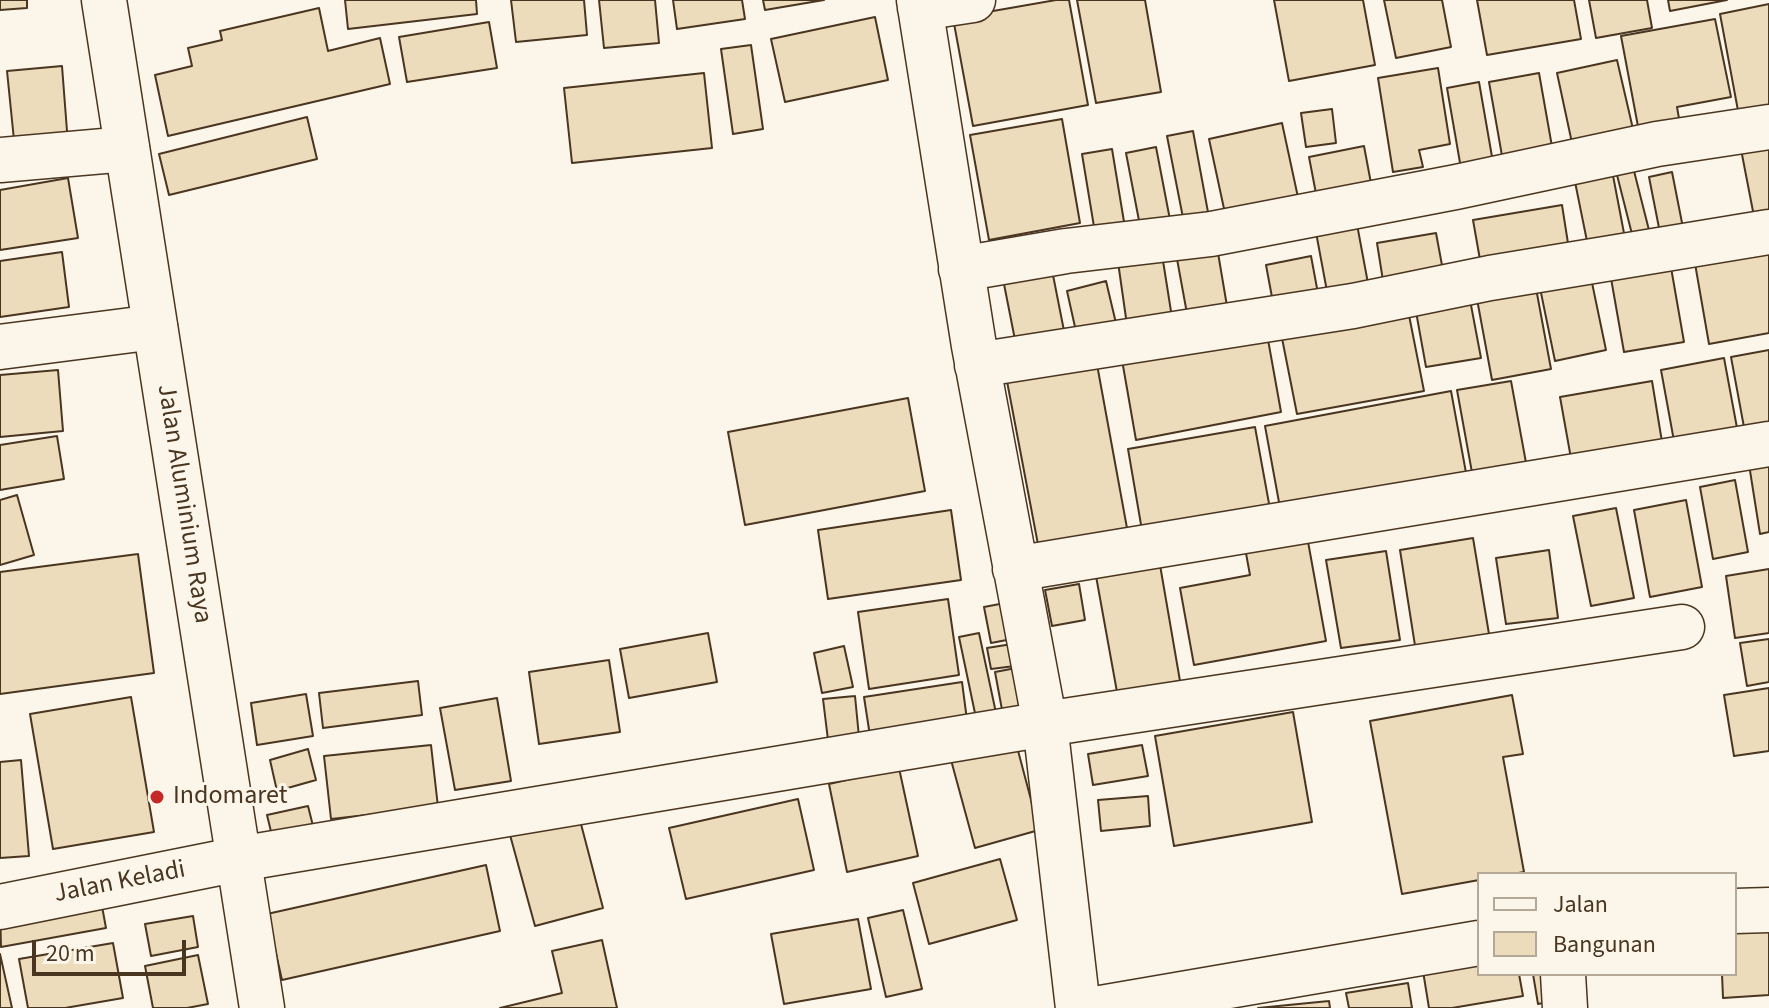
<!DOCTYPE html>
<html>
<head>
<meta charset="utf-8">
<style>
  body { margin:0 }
  #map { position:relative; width:1769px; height:1008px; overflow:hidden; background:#fbf6e9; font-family:"Source Sans 3",sans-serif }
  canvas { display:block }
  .legend { position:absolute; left:1477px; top:872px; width:260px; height:104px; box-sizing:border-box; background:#fbf6e9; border:2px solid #b4a999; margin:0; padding:10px 14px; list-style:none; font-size:24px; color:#4a3520 }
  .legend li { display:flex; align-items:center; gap:16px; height:40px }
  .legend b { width:40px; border:2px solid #b4a999 }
  .scale { position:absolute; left:32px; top:940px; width:154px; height:36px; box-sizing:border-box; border:4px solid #4a3520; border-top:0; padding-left:10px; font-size:24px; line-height:28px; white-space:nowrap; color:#4a3520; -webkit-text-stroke:6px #fbf6e9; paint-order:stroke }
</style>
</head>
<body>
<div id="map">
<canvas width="1769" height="1008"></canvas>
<ul class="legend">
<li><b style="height:10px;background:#fbf6e9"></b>Jalan</li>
<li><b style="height:22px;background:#ecdcbc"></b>Bangunan</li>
</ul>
<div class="scale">20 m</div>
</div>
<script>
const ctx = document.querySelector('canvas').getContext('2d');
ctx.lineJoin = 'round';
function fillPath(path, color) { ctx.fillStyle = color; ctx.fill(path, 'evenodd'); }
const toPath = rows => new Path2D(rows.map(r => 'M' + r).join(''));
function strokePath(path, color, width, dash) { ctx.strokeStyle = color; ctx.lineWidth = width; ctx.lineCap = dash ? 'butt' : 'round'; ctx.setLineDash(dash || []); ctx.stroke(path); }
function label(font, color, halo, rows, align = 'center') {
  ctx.font = font + ' "Source Sans 3",sans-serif'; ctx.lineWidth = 6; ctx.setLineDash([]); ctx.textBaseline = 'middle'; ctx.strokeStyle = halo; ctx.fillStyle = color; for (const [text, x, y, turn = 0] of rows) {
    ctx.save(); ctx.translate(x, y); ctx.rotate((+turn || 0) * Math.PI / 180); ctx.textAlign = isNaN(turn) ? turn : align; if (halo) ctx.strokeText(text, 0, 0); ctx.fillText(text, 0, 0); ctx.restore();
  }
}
const building = toPath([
  [0,0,27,0,27,8,0,10,0,0],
  [345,0,476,0,477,14,348,29,345,0],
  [511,0,584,0,587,35,516,42,511,0],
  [599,0,655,0,659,43,604,48,599,0],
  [673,0,742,0,745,19,677,29,673,0],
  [763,0,824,0,765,10,763,0],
  [1056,0,1069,0,1088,105,973,126,953,18,1056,0],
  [1077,0,1145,0,1161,92,1096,103,1077,0],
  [1274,0,1363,0,1375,65,1289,81,1274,0],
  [1384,0,1442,0,1451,47,1396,58,1384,0],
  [1477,0,1574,0,1581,39,1487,55,1477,0],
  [1589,0,1647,0,1652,28,1596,38,1589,0],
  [1668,0,1727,0,1670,11,1668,0],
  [1769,4,1769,110,1739,116,1720,14,1769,4],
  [319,8,328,51,380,38,390,84,168,136,155,75,192,66,188,48,222,40,220,31,319,8],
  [875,17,888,80,785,102,771,39,875,17],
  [1715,19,1731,97,1677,107,1681,130,1640,137,1621,36,1715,19],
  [489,22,497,68,407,82,399,37,489,22],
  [751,45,763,129,733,134,721,49,751,45],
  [1617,60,1636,142,1575,157,1557,73,1617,60],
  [62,66,68,144,15,150,7,71,62,66],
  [1438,68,1450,144,1419,150,1423,167,1393,172,1378,78,1438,68],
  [704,73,712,148,572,163,564,88,704,73],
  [1539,73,1554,158,1504,167,1489,82,1539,73],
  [1479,82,1495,174,1463,180,1447,88,1479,82],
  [1332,109,1336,143,1306,147,1301,113,1332,109],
  [307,117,317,159,169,195,159,154,307,117],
  [1062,119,1080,223,989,240,970,135,1062,119],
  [1282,123,1299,202,1226,218,1209,139,1282,123],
  [1193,131,1210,223,1185,228,1167,136,1193,131],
  [1769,133,1769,229,1757,232,1739,139,1769,133],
  [1364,146,1373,194,1318,204,1309,157,1364,146],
  [1156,147,1171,225,1141,231,1126,153,1156,147],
  [1112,149,1127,240,1097,245,1082,154,1112,149],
  [1611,165,1627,249,1590,256,1573,172,1611,165],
  [1633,167,1652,242,1635,246,1616,171,1633,167],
  [1672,172,1684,233,1661,238,1649,177,1672,172],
  [68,178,78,238,0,250,0,190,68,178],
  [1562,205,1570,256,1482,271,1473,220,1562,205],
  [1356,219,1370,294,1329,302,1315,227,1356,219],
  [1436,233,1444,276,1384,287,1377,243,1436,233],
  [1769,238,1769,333,1709,344,1693,252,1769,238],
  [1216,241,1230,324,1190,330,1175,248,1216,241],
  [1161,248,1173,324,1128,332,1117,255,1161,248],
  [62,252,69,307,0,317,0,261,62,252],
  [1311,256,1319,299,1274,308,1266,265,1311,256],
  [1669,256,1684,342,1624,352,1609,267,1669,256],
  [1052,270,1067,346,1018,355,1003,279,1052,270],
  [1533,272,1551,369,1492,380,1474,283,1533,272],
  [1591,278,1606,350,1555,361,1540,288,1591,278],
  [1106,281,1119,336,1079,345,1067,291,1106,281],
  [1467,284,1481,358,1426,367,1413,295,1467,284],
  [1406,300,1424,391,1297,414,1279,323,1406,300],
  [1267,334,1281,412,1136,440,1122,360,1267,334],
  [1769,350,1769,434,1746,438,1731,357,1769,350],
  [1724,358,1740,444,1674,441,1661,370,1724,358],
  [1096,359,1129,539,1040,555,1006,376,1096,359],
  [58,370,63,431,0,437,0,375,58,370],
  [1511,381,1529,479,1475,489,1457,390,1511,381],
  [1652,381,1663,448,1572,464,1560,397,1652,381],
  [1451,391,1469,489,1283,524,1265,426,1451,391],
  [908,398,925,491,745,525,728,432,908,398],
  [1255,427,1272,520,1144,542,1128,449,1255,427],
  [57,436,64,479,0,490,0,445,57,436],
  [1769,454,1769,532,1760,534,1748,458,1769,454],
  [1735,480,1748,552,1713,559,1700,487,1735,480],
  [17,495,34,555,0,565,0,500,17,495],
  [1686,500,1702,587,1650,597,1634,510,1686,500],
  [1616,508,1634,598,1591,606,1573,516,1616,508],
  [951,510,961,580,828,599,818,530,951,510],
  [1305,525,1326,641,1194,665,1180,588,1250,575,1243,537,1305,525],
  [1473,538,1490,640,1416,652,1400,550,1473,538],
  [1549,550,1558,618,1506,624,1496,558,1549,550],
  [1386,551,1400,640,1341,648,1326,560,1386,551],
  [138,554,154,673,0,694,0,572,138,554],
  [1160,565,1180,681,1117,692,1096,576,1160,565],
  [1769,569,1769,633,1735,638,1726,576,1769,569],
  [1079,584,1085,620,1052,626,1045,590,1079,584],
  [948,599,959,675,869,689,858,612,948,599],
  [1005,603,1012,639,991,643,984,607,1005,603],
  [708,633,717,682,629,698,620,649,708,633],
  [979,633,996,713,976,718,959,637,979,633],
  [1769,639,1769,682,1747,686,1740,643,1769,639],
  [1012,644,1015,666,991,669,987,648,1012,644],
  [844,646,853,687,822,693,814,653,844,646],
  [609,660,620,732,539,744,529,672,609,660],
  [1016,668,1024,711,1003,715,995,672,1016,668],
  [418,681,422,715,323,728,319,693,418,681],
  [962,682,967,720,870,736,864,697,962,682],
  [1769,688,1769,751,1734,756,1724,695,1769,688],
  [306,694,313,736,257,745,251,703,306,694],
  [1512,695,1523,754,1503,757,1524,872,1513,874,1479,874,1479,880,1402,894,1370,721,1512,695],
  [855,696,859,737,828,740,823,699,855,696],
  [131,697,154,832,53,849,30,714,131,697],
  [497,698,511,781,455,790,440,708,497,698],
  [1293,712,1312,822,1174,846,1155,736,1293,712],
  [1016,743,1039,830,975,848,951,760,1016,743],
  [431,745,438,807,331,819,324,756,431,745],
  [1142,745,1148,776,1093,785,1088,754,1142,745],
  [308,749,316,780,277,791,270,760,308,749],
  [21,760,29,856,0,858,0,762,21,760],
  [899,768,918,856,847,872,829,784,899,768],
  [1148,796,1150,826,1101,831,1098,800,1148,796],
  [798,799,814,870,686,899,669,828,798,799],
  [576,805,603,908,535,926,507,824,576,805],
  [308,806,315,834,274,844,267,815,308,806],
  [1000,859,1017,920,929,944,913,883,1000,859],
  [486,865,500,931,282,980,267,914,486,865],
  [99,890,106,928,1,947,0,908,99,890],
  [903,910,922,989,886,997,868,918,903,910],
  [193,916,198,947,151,956,145,924,193,916],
  [858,919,871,989,784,1004,771,934,858,919],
  [1769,931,1769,995,1723,998,1722,974,1735,974,1735,933,1769,931],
  [602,940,617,1008,500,1008,562,993,552,951,602,940],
  [113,943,123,998,65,1008,28,1008,19,959,113,943],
  [0,954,12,1008,0,1008,0,954],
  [198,955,208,1004,187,1008,153,1008,145,966,198,955],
  [1479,956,1479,974,1519,974,1523,996,1452,1008,1429,1008,1422,965,1479,956],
  [1533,974,1553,974,1558,1000,1538,1004,1533,974],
  [1408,983,1412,1008,1349,1008,1346,993,1408,983],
  [1329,1001,1330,1008,1258,1008,1329,1001]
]);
fillPath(building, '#ecdcbc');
strokePath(building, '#4a3520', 2);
const minor = toPath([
  [919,0,974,346,1045,724,1078,1008],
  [920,8,973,0],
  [0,160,127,149],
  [961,269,1066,251,1211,234,1456,187,1657,144,1769,127],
  [0,347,155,327],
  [977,365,1353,306,1490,278,1769,232],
  [1015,569,1769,444],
  [0,907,239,859,1045,724,1682,627],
  [1735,911,1769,910],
  [1563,974,1565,1008],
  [1101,1008,1479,943]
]);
const secondary = toPath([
  [104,0,262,1008]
]);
strokePath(minor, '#4a3520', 47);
strokePath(secondary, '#4a3520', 47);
strokePath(minor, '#fbf6e9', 44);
strokePath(secondary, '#fbf6e9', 44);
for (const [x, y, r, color] of [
  [157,797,8,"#c62828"]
]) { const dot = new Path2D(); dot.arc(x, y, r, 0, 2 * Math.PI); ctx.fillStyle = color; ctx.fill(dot); strokePath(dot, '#fbf6e9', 3); }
label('26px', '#4a3520', '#fbf6e9', [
  ["Jalan Aluminium Raya",183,504,81],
  ["Jalan Keladi",120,883,-11]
]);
label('26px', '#4a3520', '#fbf6e9', [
  ["Indomaret",173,797]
], 'left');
</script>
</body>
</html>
